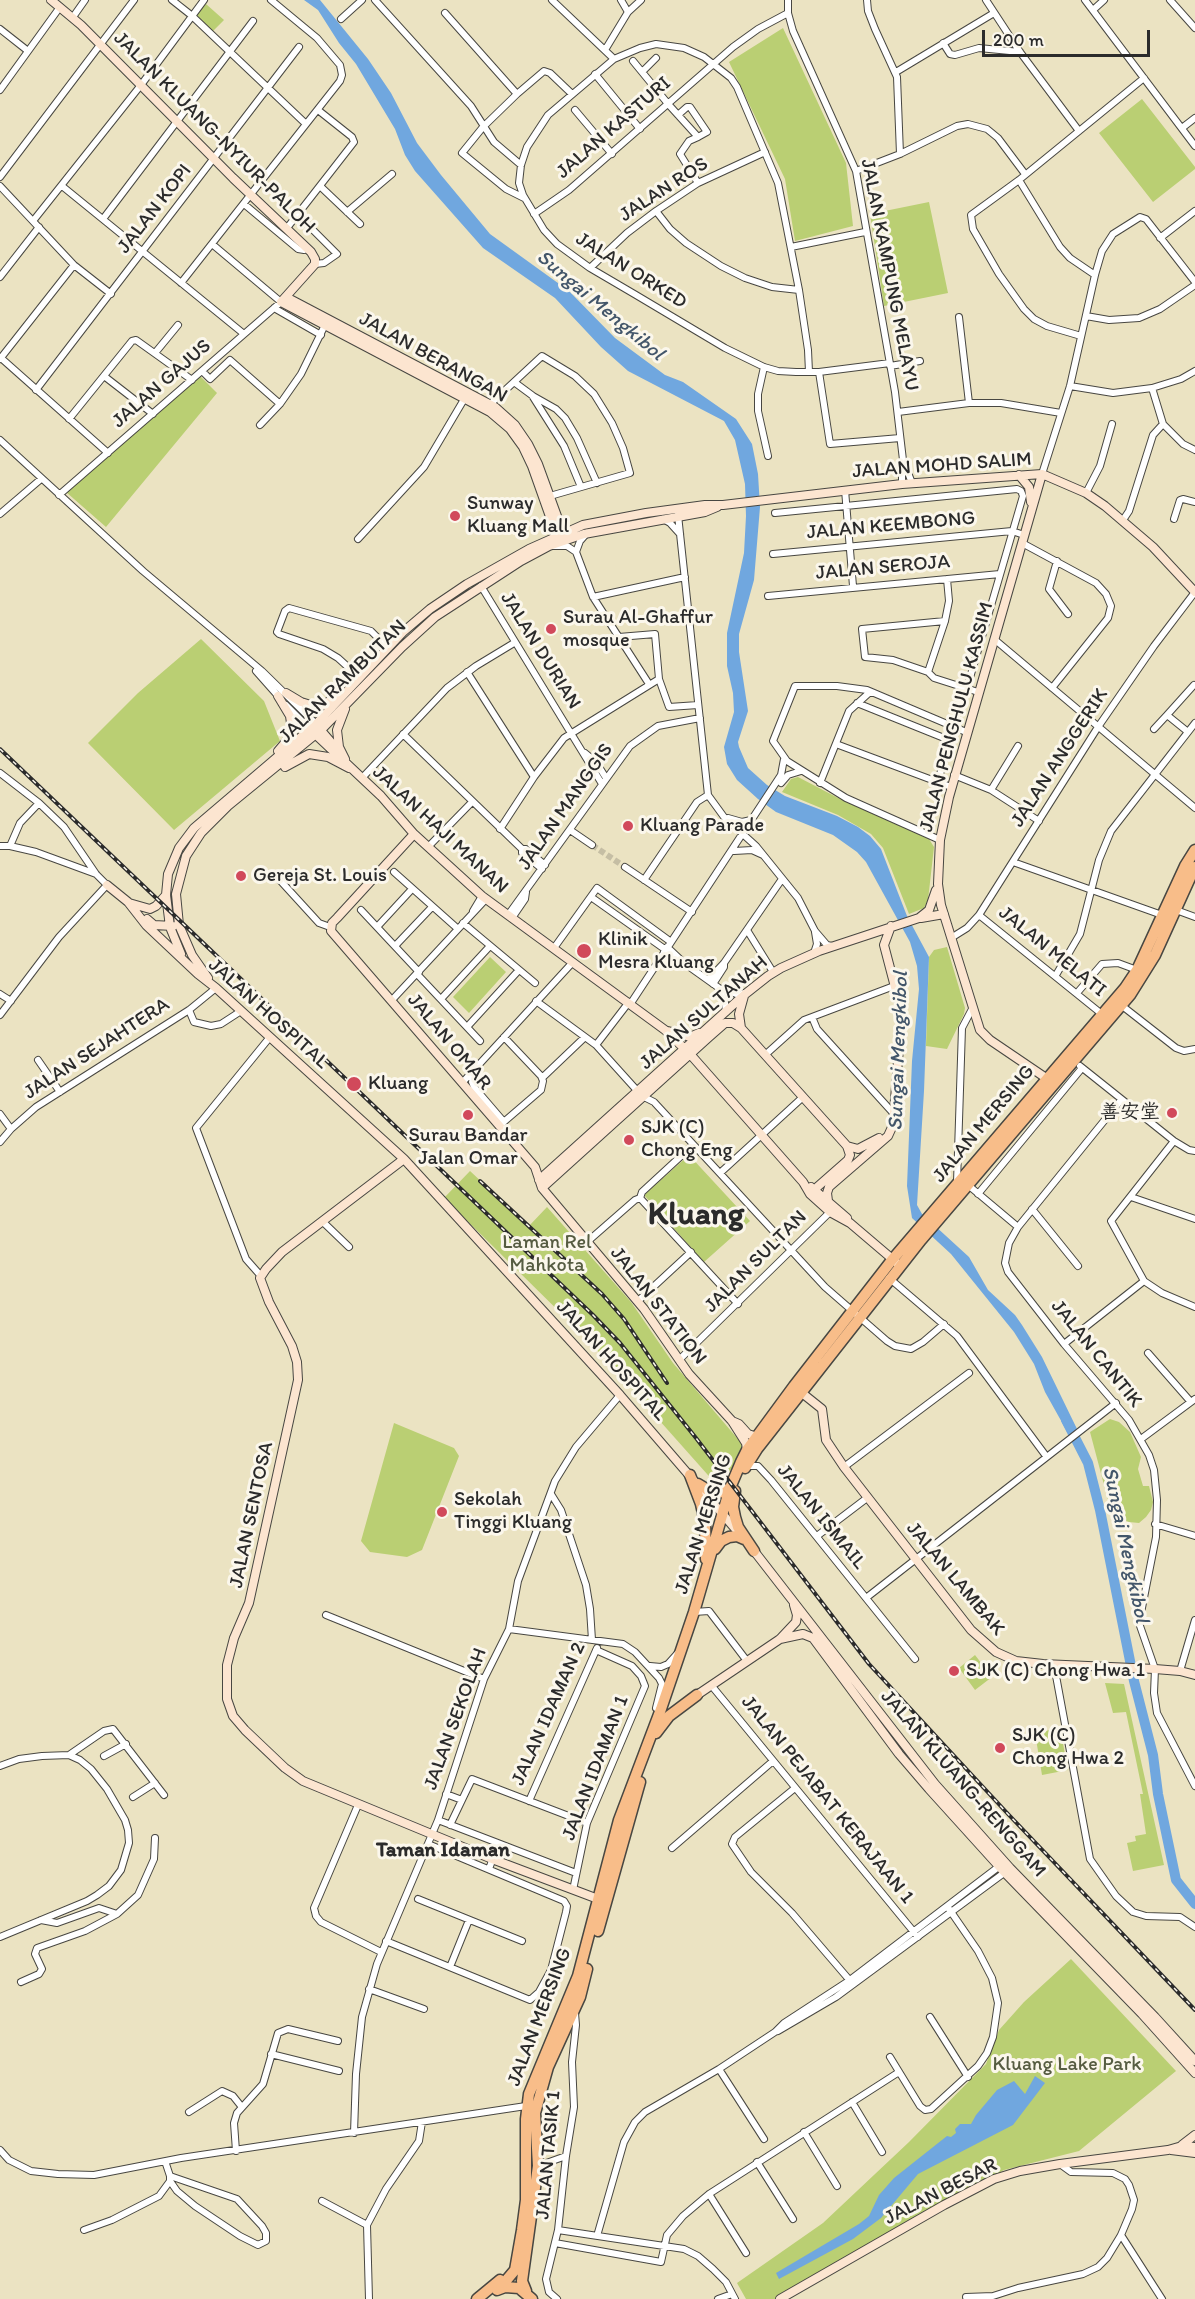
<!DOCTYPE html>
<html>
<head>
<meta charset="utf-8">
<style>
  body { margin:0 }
  #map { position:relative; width:1195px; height:2299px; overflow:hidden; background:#ebe3c2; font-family:Itim,sans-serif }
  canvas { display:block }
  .scale { position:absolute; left:982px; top:30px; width:168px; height:27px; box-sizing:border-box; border:3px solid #2b2b2b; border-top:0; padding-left:8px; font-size:18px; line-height:21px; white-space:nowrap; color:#2b2b2b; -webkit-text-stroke:4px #fbf7ec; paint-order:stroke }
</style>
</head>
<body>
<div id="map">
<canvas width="1195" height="2299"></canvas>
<div class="scale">200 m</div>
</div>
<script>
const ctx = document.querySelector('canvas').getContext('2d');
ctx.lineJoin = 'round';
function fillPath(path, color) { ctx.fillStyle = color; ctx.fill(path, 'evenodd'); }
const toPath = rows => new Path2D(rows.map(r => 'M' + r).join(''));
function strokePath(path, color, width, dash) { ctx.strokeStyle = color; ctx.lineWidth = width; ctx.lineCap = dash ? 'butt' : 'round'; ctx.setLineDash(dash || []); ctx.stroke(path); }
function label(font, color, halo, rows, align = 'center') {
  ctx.font = font + ' Itim,"LXGW WenKai TC",sans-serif'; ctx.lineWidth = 6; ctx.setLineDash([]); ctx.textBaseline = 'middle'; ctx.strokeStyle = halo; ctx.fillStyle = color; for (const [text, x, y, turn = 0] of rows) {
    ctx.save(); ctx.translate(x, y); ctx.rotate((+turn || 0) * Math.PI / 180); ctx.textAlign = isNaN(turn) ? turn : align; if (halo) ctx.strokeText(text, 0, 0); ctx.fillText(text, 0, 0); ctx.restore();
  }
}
fillPath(toPath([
  [206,4,224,20,213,31,196,15],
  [783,28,846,163,853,226,795,241,785,179,729,62],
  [1142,99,1195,167,1195,169,1153,202,1099,133],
  [929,202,948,293,884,306,870,214],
  [200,376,217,393,106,527,66,492],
  [201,639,264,701,280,741,174,830,88,743,138,693],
  [798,777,842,800,929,839,934,847,928,900,924,908,909,914,883,848,871,834,838,815,782,792,791,779],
  [947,947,965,1008,964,1014,947,1049,926,1046,929,957,934,950],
  [490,957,506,972,469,1013,453,997],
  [689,1155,750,1221,704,1262,644,1195],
  [470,1171,529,1226,547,1207,631,1302,673,1363,743,1445,744,1452,720,1484,715,1483,587,1339,444,1198],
  [1110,1419,1119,1422,1130,1432,1141,1457,1138,1469,1143,1486,1149,1486,1153,1502,1151,1510,1146,1517,1139,1523,1129,1522,1112,1515,1090,1432],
  [394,1423,454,1448,459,1456,422,1550,407,1557,370,1552,361,1541],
  [975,1655,992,1677,975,1690,959,1668],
  [1105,1683,1124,1684,1164,1865,1133,1871,1127,1843,1136,1841,1135,1836,1146,1834,1140,1794,1143,1794,1126,1712,1113,1713],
  [1060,1728,1068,1770,1042,1775,1035,1733],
  [1071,1959,1176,2071,1079,2151,1004,2170,776,2299,746,2299,737,2283,823,2223,909,2142,986,2064,999,2030,1024,2002]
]), '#bacf73');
fillPath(toPath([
  [304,0,320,0,368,59,391,93,417,143,441,175,490,234,569,291,615,338,665,375,683,382,736,419,752,444,758,474,760,507,754,580,739,634,739,652,748,711,738,742,739,747,748,768,767,785,785,796,837,816,858,827,870,836,881,849,907,916,929,957,924,1091,917,1205,922,1214,969,1257,988,1290,1015,1315,1022,1325,1042,1357,1077,1429,1069,1435,1045,1392,1034,1364,1014,1332,951,1254,912,1218,907,1186,912,1061,919,989,917,966,910,942,866,862,857,852,833,835,776,812,758,799,737,780,727,764,724,747,734,712,733,693,727,666,727,633,744,553,746,516,745,484,735,440,724,421,628,371,601,347,555,298,483,248,415,171,405,155,395,129,356,64,339,43,318,10],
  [1035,2076,1045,2083,1013,2125,918,2174,881,2218,853,2239,779,2279,776,2273,859,2224,869,2216,879,2195,894,2178,947,2136,951,2137,956,2133,955,2129,960,2124,971,2124,976,2115,997,2090,1014,2081,1025,2094]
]), '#70a7df');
strokePath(toPath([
  [1066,1420,1088,1463,1100,1510,1134,1681,1153,1755,1158,1794,1176,1880,1195,1904]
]), '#70a7df', 10);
strokePath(toPath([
  [592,845,625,867]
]), '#c5bea4', 6, [6, 3]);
const street = toPath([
  [172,0,191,15,306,124],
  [375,0,471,106,494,142,521,165],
  [552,0,614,59],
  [621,0,628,12],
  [788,0,788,13,793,31,856,171,895,392,903,460,912,483],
  [867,0,868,11,875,29,897,77,900,154],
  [986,0,1020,52,1079,131],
  [1085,0,1195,146],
  [1170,0,1195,28],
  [1093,10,1104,0],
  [445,13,517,94,544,71,550,73,572,94],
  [73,17,85,0],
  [341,19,362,0],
  [0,29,28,51],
  [943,43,950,54,955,55,979,48,1020,52],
  [605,50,628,12,641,0],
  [633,61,669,105,698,137,689,141,680,154,698,183],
  [642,72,656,58],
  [896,72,994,13],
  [595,74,640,129],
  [0,90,60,7],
  [517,94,483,127,462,153,506,189,524,198],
  [575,110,612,154],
  [678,115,687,107,690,107,707,132,698,137],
  [1182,128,1195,118],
  [856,171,900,154,957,126,968,124,987,129,998,138,1025,174],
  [0,177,134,0],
  [1019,180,1060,247,1070,258,1095,275],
  [0,186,74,265,111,294],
  [62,186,244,334],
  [321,187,360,224],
  [244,204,298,249,304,250,307,248],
  [656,211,670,229,686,243,721,266,745,278,772,287,799,290],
  [347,212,392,174],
  [534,214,569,190,733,47,758,29,788,13],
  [298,215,337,254,324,263,315,264],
  [103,219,253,21],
  [33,221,141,85,204,0],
  [287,228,354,142,352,137,318,110],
  [1160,238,1195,211],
  [791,247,865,232],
  [590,268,627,233,656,211,698,183,765,152],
  [0,277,39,227],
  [181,283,340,81,342,75,340,65,317,38,271,0],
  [274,308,321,335],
  [1086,316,1109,320,1139,318,1160,309,1195,285],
  [959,317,969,403],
  [1081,336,1047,326,1034,319,1024,309,999,274,973,229,971,215,1019,180,1144,78],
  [155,353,178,325],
  [1,358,108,453],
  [0,359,74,265],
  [890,366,920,361],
  [764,367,758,394,758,411,768,456],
  [202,371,210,379,230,360,280,404],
  [809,372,808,350,799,290,778,183,737,87,731,78,704,57,684,48,656,44,640,48,614,59,548,115,527,147,521,165,519,183,523,195,544,230,557,244,590,268,636,295,725,348,764,367,778,371,796,372,819,372,890,363],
  [819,372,830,444,900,438],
  [104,376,153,414],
  [514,382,533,396,556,409,565,418,577,438,597,483],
  [1070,386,1113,393,1152,388,1181,379,1195,371],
  [1152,388,1163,424,1183,444,1195,450],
  [36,390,299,47],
  [533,397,564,446,581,487],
  [487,407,542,356,575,376,594,394,612,423,623,448,630,473,550,496],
  [898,412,969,403,1001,403,1061,413],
  [69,419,132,341,136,340,192,380],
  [260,425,280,404,301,374,326,323],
  [0,440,143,571,262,671,316,724],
  [1042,474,1070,386,1095,275,1102,251,1113,234,1140,217,1146,219,1195,282],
  [902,484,902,464],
  [845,490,853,586],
  [1086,493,1100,466,1112,424],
  [59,495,281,302,212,244],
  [775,513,1017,489,1021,491,1023,496,967,688],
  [0,514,41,479],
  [678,515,708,795,724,817,756,846,798,898,815,931,827,945,832,946],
  [663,519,670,523,680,534],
  [1174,519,1180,500,1183,499,1195,502],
  [1123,520,1129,511,1153,435,1163,424],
  [358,539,424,467,466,396],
  [1022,543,1096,583,1106,594,1111,606,1108,618,1052,688],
  [553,546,567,546,576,552,593,597,649,684],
  [576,552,580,541,587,533],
  [773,554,1012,531,1024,535],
  [1057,561,1049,589,1068,614],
  [947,579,949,601,945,621,928,672,934,678,978,692],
  [481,586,602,784],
  [768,596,1000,574],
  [593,597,685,577],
  [994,639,1195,808],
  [376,658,358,668,349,668,338,658,323,649,279,634,277,632,285,611,289,608,371,631,388,648],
  [256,671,279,697],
  [467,672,534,777],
  [928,672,893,660,865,657,862,629,945,621],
  [659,679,669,707,698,705],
  [857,703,949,740,938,782],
  [286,705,310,729],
  [1154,729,1167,715],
  [1188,732,1167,715,1194,685],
  [403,734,522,849,522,853,542,869],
  [836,744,951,787],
  [585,753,596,762,606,778],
  [0,773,39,803,64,827,96,874,107,885,59,937,0,1015],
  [954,775,991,790,1039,821],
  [362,778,447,688,476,666,514,643],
  [781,783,788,775,801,771],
  [820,783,849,711,870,692],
  [991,790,1018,746],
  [728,818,742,822,751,820],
  [500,829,534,777,564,738,659,679,655,634,619,637],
  [570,830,592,845],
  [940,840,846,798,787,761,773,741,795,686,837,686,867,690,966,732],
  [0,846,10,846,36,852,96,874],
  [10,846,20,823,39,803],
  [428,847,472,802],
  [522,849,526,849,545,865],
  [734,851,752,850,763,855],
  [1013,862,1162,915],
  [625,867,692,912],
  [394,872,458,929],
  [277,877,319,923,330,927],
  [644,880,697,802,708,795],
  [591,897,666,950],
  [361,910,419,972],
  [1176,910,1195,917],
  [473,911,482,896],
  [508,915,630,746,658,726,700,718],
  [979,915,1103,1015],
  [512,918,525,899,526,892],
  [463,923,535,983],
  [377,927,412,889],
  [747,930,773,972],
  [951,938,967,928,979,915,1098,727,1154,646,1195,592],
  [395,946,432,907],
  [667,947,684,963,719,988,739,995,744,993],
  [554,948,597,888,671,942],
  [664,952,679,963,684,963],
  [814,953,817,944,815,932],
  [417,974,480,1041],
  [1056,975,1080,934,1099,860,1111,831,1195,723],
  [708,980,724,963,782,879],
  [713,984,724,967,724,963],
  [719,989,725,1003,726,1012],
  [1077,993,1102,964,1118,963,1137,970],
  [0,994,11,1001],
  [441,999,490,946],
  [392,1000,486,899],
  [536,1001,596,1045,642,1096,654,1102,825,1287,887,1341,895,1346,911,1349,923,1342,944,1324],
  [631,1003,781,775,784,759],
  [1121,1005,1176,1048,1184,1051,1195,1049],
  [189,1010,194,1022,211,1026,221,1024,241,1011],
  [812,1017,817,1029,894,1114],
  [467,1027,519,970],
  [596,1045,629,1002],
  [765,1055,804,1020,894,986],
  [38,1060,60,1092],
  [1080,1066,1174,1141,1189,1150,1195,1151],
  [474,1071,472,1082,474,1087,504,1122],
  [542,1078,585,1037],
  [462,1083,573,962],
  [1121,1100,1018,1227,1009,1243,1005,1263,1008,1272,1064,1344,1129,1420,1149,1455,1154,1470,1157,1500,1156,1537,1139,1623,1155,1669,1154,1693,1157,1713,1195,1786],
  [0,1114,11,1129],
  [499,1126,541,1090,543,1081,541,1076,504,1037],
  [1174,1141,1111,1221,1144,1281,1162,1293,1195,1307],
  [0,1142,11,1129,36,1107,189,1010,216,988],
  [720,1173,803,1097],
  [957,1182,962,1028,972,1009],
  [968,1185,1018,1227],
  [978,1194,1082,1068],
  [1131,1197,1195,1219],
  [640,1198,738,1304],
  [1032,1209,1078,1266],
  [323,1222,349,1247],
  [587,1242,635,1200,640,1198,642,1192,693,1145],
  [261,1276,246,1259,196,1128,270,1037],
  [889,1278,957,1336,1046,1456],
  [638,1301,691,1252],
  [1064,1344,1144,1281],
  [1148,1353,1190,1401],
  [679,1360,830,1212],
  [1141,1439,1195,1399],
  [746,1466,758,1466,771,1480,915,1659],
  [844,1467,969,1373],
  [551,1494,561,1510,586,1585,590,1609,592,1640],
  [1155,1524,1195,1536],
  [817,1536,867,1498],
  [866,1598,1116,1403],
  [694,1612,709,1611,747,1661],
  [326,1615,484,1679],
  [509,1629,623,1644,635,1652,659,1678,662,1684,656,1708],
  [1054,1665,1090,1859,1116,1896,1133,1912,1146,1916,1180,1917,1195,1927],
  [650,1666,661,1667,668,1664,677,1654],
  [1180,1671,1195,1620],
  [711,1685,918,1937],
  [69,1755,104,1731,113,1729,164,1795],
  [104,1756,126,1744],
  [0,1766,19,1759,42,1756,69,1755,80,1760,91,1769,107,1789,125,1820,128,1830,129,1843,121,1870,109,1886,97,1895,87,1901,0,1937],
  [795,1788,735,1837,732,1844,751,1872,792,1913,852,1983],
  [446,1794,462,1800],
  [133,1797,155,1783],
  [529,1801,597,1648],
  [358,1805,314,1908,316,1916,321,1922,381,1952],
  [438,1820,576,1873],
  [450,1825,472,1779,587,1823],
  [672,1848,773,1761],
  [489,1869,498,1844],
  [573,1890,587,1823,645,1686,641,1676,632,1666,596,1650],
  [418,1899,522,1941],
  [41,1920,57,1923,99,1908,117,1914],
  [386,1941,530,2000,539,1992,551,1970,566,1912,567,1906,564,1901,428,1844],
  [450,1967,469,1920],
  [21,1982,39,1974,42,1969,35,1954,37,1948,85,1931,117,1914,138,1895,154,1859,155,1838],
  [369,1989,424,2009],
  [930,2017,968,2077],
  [778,2031,836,1997,1008,1870],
  [271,2054,339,2071],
  [890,2057,920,2106,925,2110,931,2109,978,2066,987,2053,993,2037,998,2003,992,1978,978,1951,947,1906],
  [719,2069,764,2139],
  [852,2102,882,2152],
  [189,2112,222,2091,233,2096,241,2106],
  [804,2132,837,2186],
  [354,2133,356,2074,362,2017,377,1964,438,1820,484,1679,509,1629,518,1581,555,1481,576,1447,620,1395],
  [0,2150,9,2160,31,2171,58,2174,94,2175,181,2158,526,2106],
  [236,2151,234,2123,237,2113,263,2084,278,2033,288,2029,338,2041],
  [757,2162,793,2219],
  [538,2166,566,2156],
  [170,2181,177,2191,195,2206,240,2236,258,2245,266,2241,266,2233,262,2226,237,2199,170,2176],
  [709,2194,746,2253],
  [322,2201,367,2225],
  [84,2230,112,2220,159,2196,170,2181,170,2176,165,2161],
  [558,2230,684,2249,698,2256,713,2269,726,2282,735,2299],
  [1121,2235,1162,2299],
  [597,2236,624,2142,635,2122,645,2112,719,2069,775,2032,784,2023,850,1980,1001,1865],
  [555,2243,661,2262,667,2235,683,2216,709,2194,899,2072],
  [966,2297,993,2296,1018,2288,1083,2274,1098,2267,1107,2258,1121,2235,1132,2209,1134,2200,1129,2185,1125,2179,1113,2173,1071,2172,1060,2164],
  [369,2299,367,2225,386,2189,419,2141,422,2122],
  [557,2299,549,2292,546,2279,558,2230,566,2156,574,2107,572,2062,576,2025,575,2013],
  [718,2299,732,2294]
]);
const secondary = toPath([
  [51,0,81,25,233,178,311,252,315,259,315,264,281,302,490,412,510,429,523,447,532,466,559,542],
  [286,297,495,407,515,425,528,444,538,464,565,538],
  [1042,474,949,797,940,840,938,884,941,905,980,1030,990,1040,1046,1078],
  [1019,475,1029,487,1031,502],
  [286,693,301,702,317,707,324,705,336,696],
  [278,696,290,716,292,730,289,738,278,751],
  [318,727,337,749],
  [313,732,381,796,414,834,482,896,665,1030,690,1054,803,1182,810,1194,830,1212,850,1223,897,1263],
  [345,759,339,747,337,730,345,709],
  [285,767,309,754,328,757,349,768],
  [414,834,337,918,332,923,331,931,535,1167,542,1188,644,1309,689,1374,732,1421,746,1443,747,1450],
  [107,885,128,902,146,925,198,974,216,988,404,1159,620,1395,738,1532],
  [129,903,150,909,156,906,166,895],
  [921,918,944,914],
  [147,919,154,925,173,926],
  [181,954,170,927,166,895,168,874,179,848,194,828,316,724,403,632,430,609,467,584,529,549,583,525,646,513,705,505,723,505,902,484,1042,474,1086,493,1105,506,1153,547,1195,592],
  [208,978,192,955,179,925,176,894,186,856,201,833,228,806,321,730,402,647,435,617,521,561,549,546,584,534,705,512,717,507],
  [741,1028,739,1014,744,996],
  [668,1031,690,1037,699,1033],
  [847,1146,858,1149,879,1138],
  [404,1159,282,1252,266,1269,260,1278,269,1302,292,1346,297,1362,298,1380,249,1603,234,1638,227,1665,227,1699,233,1716,245,1730,285,1768,303,1781,492,1859,598,1899],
  [539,1180,744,995,768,976,781,968,819,951,919,918,929,910,936,890],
  [811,1187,847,1218],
  [542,1188,709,1037,725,1023,733,1023,741,1028,847,1146,850,1155,848,1160,815,1189],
  [828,1201,827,1193,829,1187,888,1136,893,1125,901,1022,900,1006,884,945,891,926],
  [802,1393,822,1409,826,1440,844,1467,971,1630,996,1652,1016,1661,1043,1664,1155,1669,1180,1671,1195,1675],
  [732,1421,739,1424,748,1434,757,1437],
  [751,1547,935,1784,1010,1868,1155,2017,1195,2061],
  [780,1639,803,1634,813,1638,899,1754,929,1789,1005,1873,1142,2014,1195,2073],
  [697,1695,780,1639,796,1622,797,1615,794,1605],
  [1182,2145,1195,2135],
  [1171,2150,1195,2153],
  [780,2299,944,2205,994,2179,1020,2171,1060,2164,1168,2150,1182,2146,1195,2147]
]);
const highway = toPath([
  [745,1468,757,1449,921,1240,1130,995,1155,955,1195,867],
  [690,1475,701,1504,705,1522,706,1559],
  [698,1484,713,1493,719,1493,730,1488],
  [735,1491,733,1507,735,1517,738,1527,754,1551],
  [715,1549,721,1541,729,1537,737,1536,744,1539],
  [656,1733,669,1716,697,1695],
  [598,1931,640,1782],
  [499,2289,515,2270,522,2230,526,2200,526,2119,529,2094,578,1976,619,1820,661,1709,694,1612,730,1488,741,1462,747,1450,794,1386,892,1260,1125,988,1137,970,1185,866,1195,850],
  [497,2290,505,2287,519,2288,532,2299],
  [526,2291,522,2281,538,2166,535,2113,548,2067,580,1997,587,1969],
  [477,2299,500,2280]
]);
strokePath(street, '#484742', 8);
strokePath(secondary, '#484742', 10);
strokePath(highway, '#484742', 13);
strokePath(street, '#fff', 6);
strokePath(secondary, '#fce5d0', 8);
strokePath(highway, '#f8bd89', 10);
const rail = toPath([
  [0,749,593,1315,620,1343,696,1438,869,1664,1008,1814,1195,2010],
  [480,1181,602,1294,624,1319,667,1383]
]);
strokePath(rail, '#2b2b2b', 4);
strokePath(rail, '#fbf7ec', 1.5, [4.5]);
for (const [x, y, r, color] of [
  [455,516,6,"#d1495b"],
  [551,629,6,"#d1495b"],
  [628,826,6,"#d1495b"],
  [241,876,6,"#d1495b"],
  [584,951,8,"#d1495b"],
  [354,1084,8,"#d1495b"],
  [1172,1113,6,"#d1495b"],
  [468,1115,6,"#d1495b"],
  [629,1140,6,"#d1495b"],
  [442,1512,6,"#d1495b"],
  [954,1671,6,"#d1495b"],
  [1000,1748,6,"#d1495b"]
]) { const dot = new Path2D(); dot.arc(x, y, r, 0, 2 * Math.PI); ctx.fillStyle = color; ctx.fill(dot); strokePath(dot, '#fbf7ec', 2); }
label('20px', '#2b2b2b', '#fbf7ec', [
  ["JALAN KASTURI",614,128,-41],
  ["JALAN KLUANG-NYIUR-PALOH",214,133,45],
  ["JALAN ROS",664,190,-33],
  ["JALAN KOPI",155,209,-52],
  ["JALAN ORKED",631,271,32],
  ["JALAN KAMPUNG MELAYU",889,275,79],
  ["JALAN BERANGAN",433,358,29],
  ["JALAN GAJUS",162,384,-41],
  ["JALAN MOHD SALIM",942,466,-4],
  ["JALAN KEEMBONG",891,526,-5],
  ["JALAN SEROJA",883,568,-5],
  ["JALAN DURIAN",540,651,58],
  ["JALAN RAMBUTAN",343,682,-44],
  ["JALAN PENGHULU KASSIM",957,717,-75],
  ["JALAN ANGGERIK",1060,758,-57],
  ["JALAN MANGGIS",566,807,-55],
  ["JALAN HAJI MANAN",440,830,43],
  ["JALAN MELATI",1052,952,39],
  ["JALAN SULTANAH",704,1013,-41],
  ["JALAN HOSPITAL",268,1014,42],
  ["JALAN OMAR",449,1042,50],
  ["JALAN SEJAHTERA",97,1049,-33],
  ["JALAN MERSING",984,1124,-50],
  ["JALAN SULTAN",756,1262,-45],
  ["JALAN STATION",658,1306,52],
  ["JALAN CANTIK",1096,1354,51],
  ["JALAN HOSPITAL",611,1361,48],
  ["JALAN SENTOSA",252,1515,-78],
  ["JALAN ISMAIL",821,1517,51],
  ["JALAN MERSING",704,1524,-72],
  ["JALAN LAMBAK",955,1579,50],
  ["JALAN IDAMAN 2",549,1714,-66],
  ["JALAN SEKOLAH",456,1719,-70],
  ["JALAN IDAMAN 1",596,1768,-69],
  ["JALAN KLUANG-RENGGAM",963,1784,49],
  ["JALAN PEJABAT KERAJAAN 1",827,1800,51],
  ["JALAN MERSING",540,2017,-69],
  ["JALAN TASIK 1",549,2155,-85],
  ["JALAN BESAR",941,2192,-27]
]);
label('20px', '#2b2b2b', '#fbf7ec', [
  ["Sunway",467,504],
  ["Kluang Mall",467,527],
  ["Surau Al-Ghaffur",563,618],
  ["mosque",563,641],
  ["Kluang Parade",640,826],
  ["Gereja St. Louis",253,876],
  ["Klinik",598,940],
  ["Mesra Kluang",598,963],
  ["Kluang",368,1084],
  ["善安堂",1160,1113,"right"],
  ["SJK (C)",641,1128],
  ["Chong Eng",641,1151],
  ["Surau Bandar",468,1136,"center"],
  ["Jalan Omar",468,1159,"center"],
  ["Sekolah",454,1500],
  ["Tinggi Kluang",454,1523],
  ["SJK (C) Chong Hwa 1",966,1671],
  ["SJK (C)",1012,1736],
  ["Chong Hwa 2",1012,1759]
], 'left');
label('20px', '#565c41', '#fbf7ec', [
  ["Laman Rel",547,1243],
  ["Mahkota",547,1266],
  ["Kluang Lake Park",1067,2065]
]);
label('italic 21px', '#43566a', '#fbf7ec', [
  ["Sungai Mengkibol",600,306,40],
  ["Sungai Mengkibol",899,1051,-88],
  ["Sungai Mengkibol",1125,1545,78]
]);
label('bold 21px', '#2b2b2b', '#fbf7ec', [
  ["Taman Idaman",443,1851]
]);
label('bold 32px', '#2b2b2b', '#fbf7ec', [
  ["Kluang",696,1216]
]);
</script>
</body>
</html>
